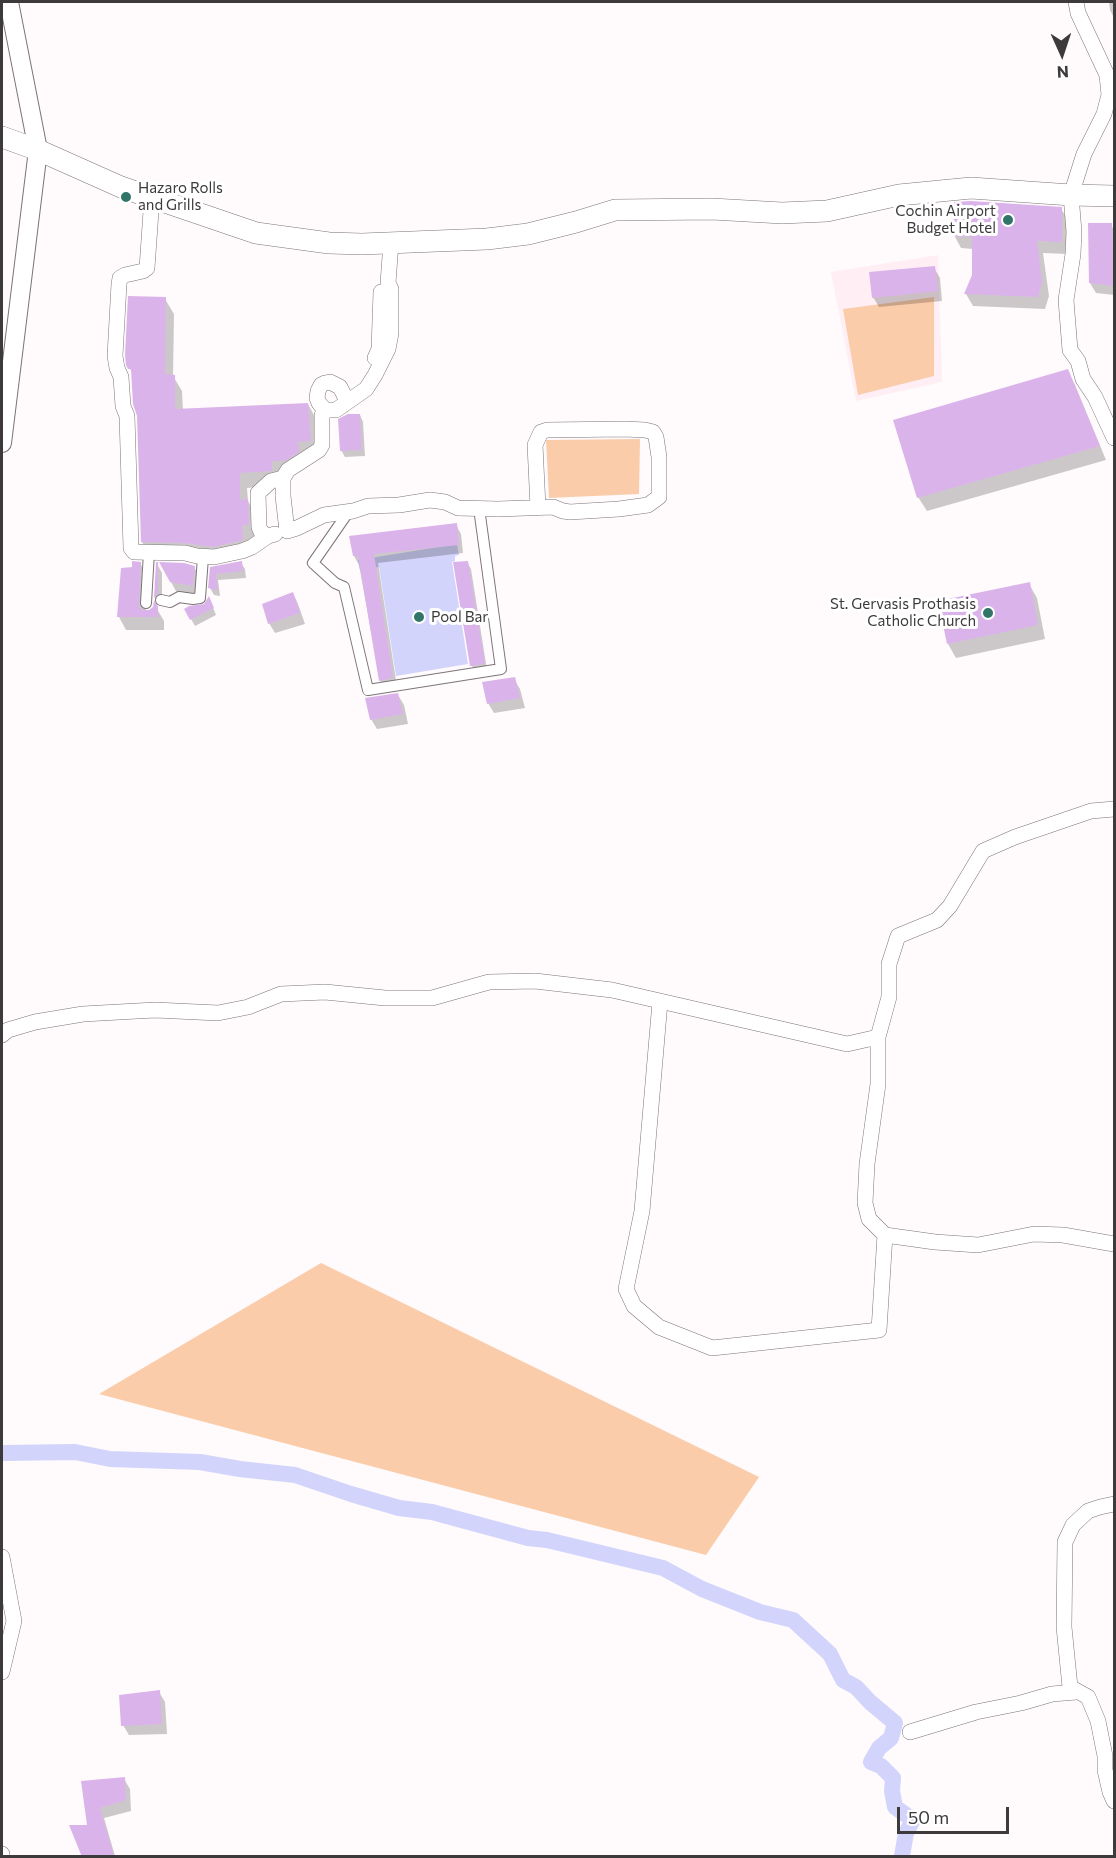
<!DOCTYPE html>
<html>
<head>
<meta charset="utf-8">
<style>
  body { margin:0 }
  #map { position:relative; width:1116px; height:1858px; overflow:hidden; background:#fffafc; font-family:Commissioner,sans-serif }
  canvas { display:block }
  .frame { position:absolute; inset:0; border:3px solid #3d3a3b; pointer-events:none }
  .north { position:absolute; left:1032px; top:24px; width:60px; height:60px; -webkit-text-stroke:4px #fff; paint-order:stroke; rotate:177deg; font-size:16px; font-weight:700; line-height:24px; text-align:center; color:#3d3a3b }
  .north::after { content:''; display:block; margin:auto; width:21px; height:27px; background:#3d3a3b; clip-path:polygon(50% 0,100% 100%,50% 72%,0 100%) }
  .scale { position:absolute; left:897px; top:1807px; width:112px; height:27px; box-sizing:border-box; border:3px solid #3d3a3b; border-top:0; padding-left:8px; font-size:18px; line-height:21px; white-space:nowrap; color:#3d3a3b; -webkit-text-stroke:4px #fff; paint-order:stroke }
</style>
</head>
<body>
<div id="map">
<canvas width="1116" height="1858"></canvas>
<div class="frame"></div>
<div class="north">N</div>
<div class="scale">50 m</div>
</div>
<script>
const ctx = document.querySelector('canvas').getContext('2d');
ctx.lineJoin = 'round';
function fillPath(path, color) { ctx.fillStyle = color; ctx.fill(path, 'evenodd'); }
const toPath = rows => new Path2D(rows.map(r => 'M' + r).join(''));
function strokePath(path, color, width, dash) { ctx.strokeStyle = color; ctx.lineWidth = width; ctx.lineCap = dash ? 'butt' : 'round'; ctx.setLineDash(dash || []); ctx.stroke(path); }
function label(font, color, halo, rows, align = 'center') {
  ctx.font = font + ' Commissioner,sans-serif'; ctx.lineWidth = 6; ctx.setLineDash([]); ctx.textBaseline = 'middle'; ctx.strokeStyle = halo; ctx.fillStyle = color; for (const [text, x, y, turn = 0] of rows) {
    ctx.save(); ctx.translate(x, y); ctx.rotate((+turn || 0) * Math.PI / 180); ctx.textAlign = isNaN(turn) ? turn : align; if (halo) ctx.strokeText(text, 0, 0); ctx.fillText(text, 0, 0); ctx.restore();
  }
}
fillPath(toPath([
  [938,255,942,382,856,401,831,272]
]), '#ffeff5');
fillPath(toPath([
  [934,297,934,376,858,395,843,309],
  [640,439,639,494,549,498,546,440],
  [321,1263,759,1477,706,1555,99,1394]
]), '#faccaa');
fillPath(toPath([
  [457,544,459,555,455,556,455,561,452,562,468,664,396,676,379,567,360,570,358,560]
]), '#d2d4fb');
fillPath(toPath([
  [1109,2,1114,2,1114,18,1110,10],
  [1061,209,1069,221,1068,254,1043,253,1049,296,1045,309,973,306,966,294,973,276,973,249,961,248,954,235],
  [1111,225,1114,230,1114,295,1096,293,1090,283],
  [934,268,940,278,942,301,879,307,873,297],
  [165,299,174,314,173,376,182,391,183,410,308,404,316,419,318,456,280,485,247,488,248,501,256,516,257,539,249,539,251,555,151,557,142,542,138,415,133,374,128,365],
  [1067,371,1075,385,1106,460,927,511,918,497],
  [360,415,363,422,365,456,345,457,341,450],
  [456,525,461,534,463,553,378,563,397,687,385,689,380,680,359,565,354,556],
  [467,562,471,569,487,670,476,672,472,666],
  [140,563,147,576,146,611,149,611,154,607,154,604,164,621,164,630,126,630,119,617,134,569],
  [241,563,245,569,246,578,218,580,220,596,214,595,210,588,211,568],
  [157,564,162,573,162,603,160,606,155,598],
  [194,567,200,577,199,596,177,593,171,582],
  [1029,584,1037,598,1045,639,956,658,948,644],
  [293,593,298,604,305,624,275,633,269,623],
  [212,605,216,615,195,626,186,610],
  [514,679,520,689,525,708,494,713,488,703],
  [398,695,404,705,408,724,377,729,371,719],
  [159,1692,165,1702,167,1734,129,1735,123,1725],
  [124,1779,130,1789,131,1811,104,1818,115,1856,84,1856,88,1826,83,1782]
]), '#0003');
strokePath(toPath([
  [2,1453,75,1452,110,1459,200,1462,240,1469,295,1475,351,1494,399,1508,432,1512,528,1538,547,1540,663,1568,702,1589,760,1612,793,1620,830,1654,843,1680,856,1687,870,1702,895,1723,891,1738,879,1748,871,1762,881,1766,893,1778,892,1791,895,1807,913,1820,906,1833,902,1856]
]), '#d2d4fb', 16);
fillPath(toPath([
  [971,201,1062,207,1062,242,1037,241,1042,282,1038,297,964,294,972,275,972,237,952,236,954,202],
  [1088,223,1112,223,1114,286,1089,283],
  [935,266,938,291,872,298,869,272],
  [128,296,166,297,165,374,175,375,175,409,308,403,311,441,298,442,299,452,285,461,272,461,272,471,240,473,240,500,248,499,249,525,242,525,243,540,213,547,185,543,141,542,137,416,133,404,131,369,128,369,126,365,125,355],
  [1068,369,1100,446,917,498,893,420],
  [348,414,360,414,362,450,340,451,338,419],
  [457,523,459,545,374,554,393,678,379,681,358,556,353,556,349,536],
  [132,561,141,562,139,606,142,610,149,610,153,607,154,600,158,607,158,617,117,617,121,568,132,567],
  [242,561,243,571,216,574,218,590,208,588,210,567],
  [468,561,485,664,470,666,453,562],
  [156,562,158,562,158,593,154,598],
  [159,562,184,563,195,566,193,586,170,582],
  [1030,582,1038,625,947,644,938,601],
  [293,592,300,613,268,624,262,604],
  [209,596,214,608,190,620,184,609,189,606,204,604],
  [515,677,520,698,487,704,482,682],
  [398,693,403,714,370,720,365,698],
  [160,1690,162,1724,121,1726,119,1695],
  [125,1777,126,1800,100,1808,114,1857,82,1857,69,1825,87,1825,81,1781]
]), '#dbb3eb');
const pedestrian = toPath([
  [349,511,313,563,335,583,344,587,368,690,501,669,479,508],
  [161,600,170,602,179,597,193,599,200,598,203,557],
  [146,603,149,552]
]);
const minor = toPath([
  [1076,2,1078,13,1107,75,1109,95,1104,114,1084,154,1071,195,1074,232,1073,254,1066,300,1070,350,1078,361,1083,379,1095,397,1114,438],
  [152,197,147,268,143,271,125,275,120,278,119,284,115,356,117,368,121,377,123,406,127,416,131,548,134,552,185,553,197,556,214,557,242,551,252,547,268,536],
  [391,243,388,283,391,289,391,333,388,349,375,375,366,389,336,410,325,410,322,415,322,445,319,450,288,470,283,478,283,496,287,531,297,528,324,515,353,511,368,506,399,505,430,500,445,502,458,508,498,509,553,507,563,511,570,512,619,509,648,505,659,497,659,457,656,437,653,432,645,430,625,429,547,430,541,432,535,445,538,507],
  [375,358,379,349,381,292],
  [325,410,319,403,317,398,318,391,321,385,325,383,330,382,340,387,347,401],
  [275,534,268,536,261,532,259,527,258,493,271,481,283,478],
  [660,1002,642,1211,626,1289,634,1306,659,1327,712,1348,879,1330,885,1235],
  [2,1035,8,1030,35,1022,83,1014,155,1010,218,1013,248,1007,281,994,325,992,385,998,432,998,489,982,535,981,612,990,847,1044,878,1037,889,997,889,964,898,936,937,920,950,906,983,851,1015,837,1091,811,1114,809],
  [878,1037,878,1084,867,1164,865,1203,869,1219,885,1235,935,1242,978,1245,1034,1234,1063,1235,1114,1244],
  [1114,1504,1100,1507,1088,1511,1073,1525,1065,1542,1064,1627,1070,1687,1088,1697,1098,1721,1105,1756,1105,1770,1110,1792,1114,1801],
  [2,1557,14,1621,2,1672],
  [910,1732,976,1712,1021,1703,1052,1694,1076,1692],
  [2,1854,2,1856]
]);
const tertiary = toPath([
  [2,443,38,150,9,2]
]);
const secondary = toPath([
  [2,137,38,150,121,187,256,233,329,243,362,244,487,239,528,234,576,222,615,210,712,209,782,213,827,211,899,195,971,188,1071,195,1114,196]
]);
strokePath(pedestrian, '#7c7578', 12);
strokePath(minor, '#7c7578', 16);
strokePath(tertiary, '#7c7578', 20);
strokePath(secondary, '#7c7578', 22);
strokePath(pedestrian, '#fff', 10);
strokePath(minor, '#fff', 15);
strokePath(tertiary, '#fff', 18);
strokePath(secondary, '#fff', 21);
for (const [x, y, r, color] of [
  [126,197,6,"#317569"],
  [1008,220,6,"#317569"],
  [988,613,6,"#317569"],
  [419,617,6,"#317569"]
]) { const dot = new Path2D(); dot.arc(x, y, r, 0, 2 * Math.PI); ctx.fillStyle = color; ctx.fill(dot); strokePath(dot, '#fff', 2); }
label('15px', '#3d3a3b', '#fff', [
  ["Hazaro Rolls",138,188],
  ["and Grills",138,205],
  ["Cochin Airport",996,211,"right"],
  ["Budget Hotel",996,228,"right"],
  ["St. Gervasis Prothasis",976,604,"right"],
  ["Catholic Church",976,621,"right"],
  ["Pool Bar",431,617]
], 'left');
</script>
</body>
</html>
